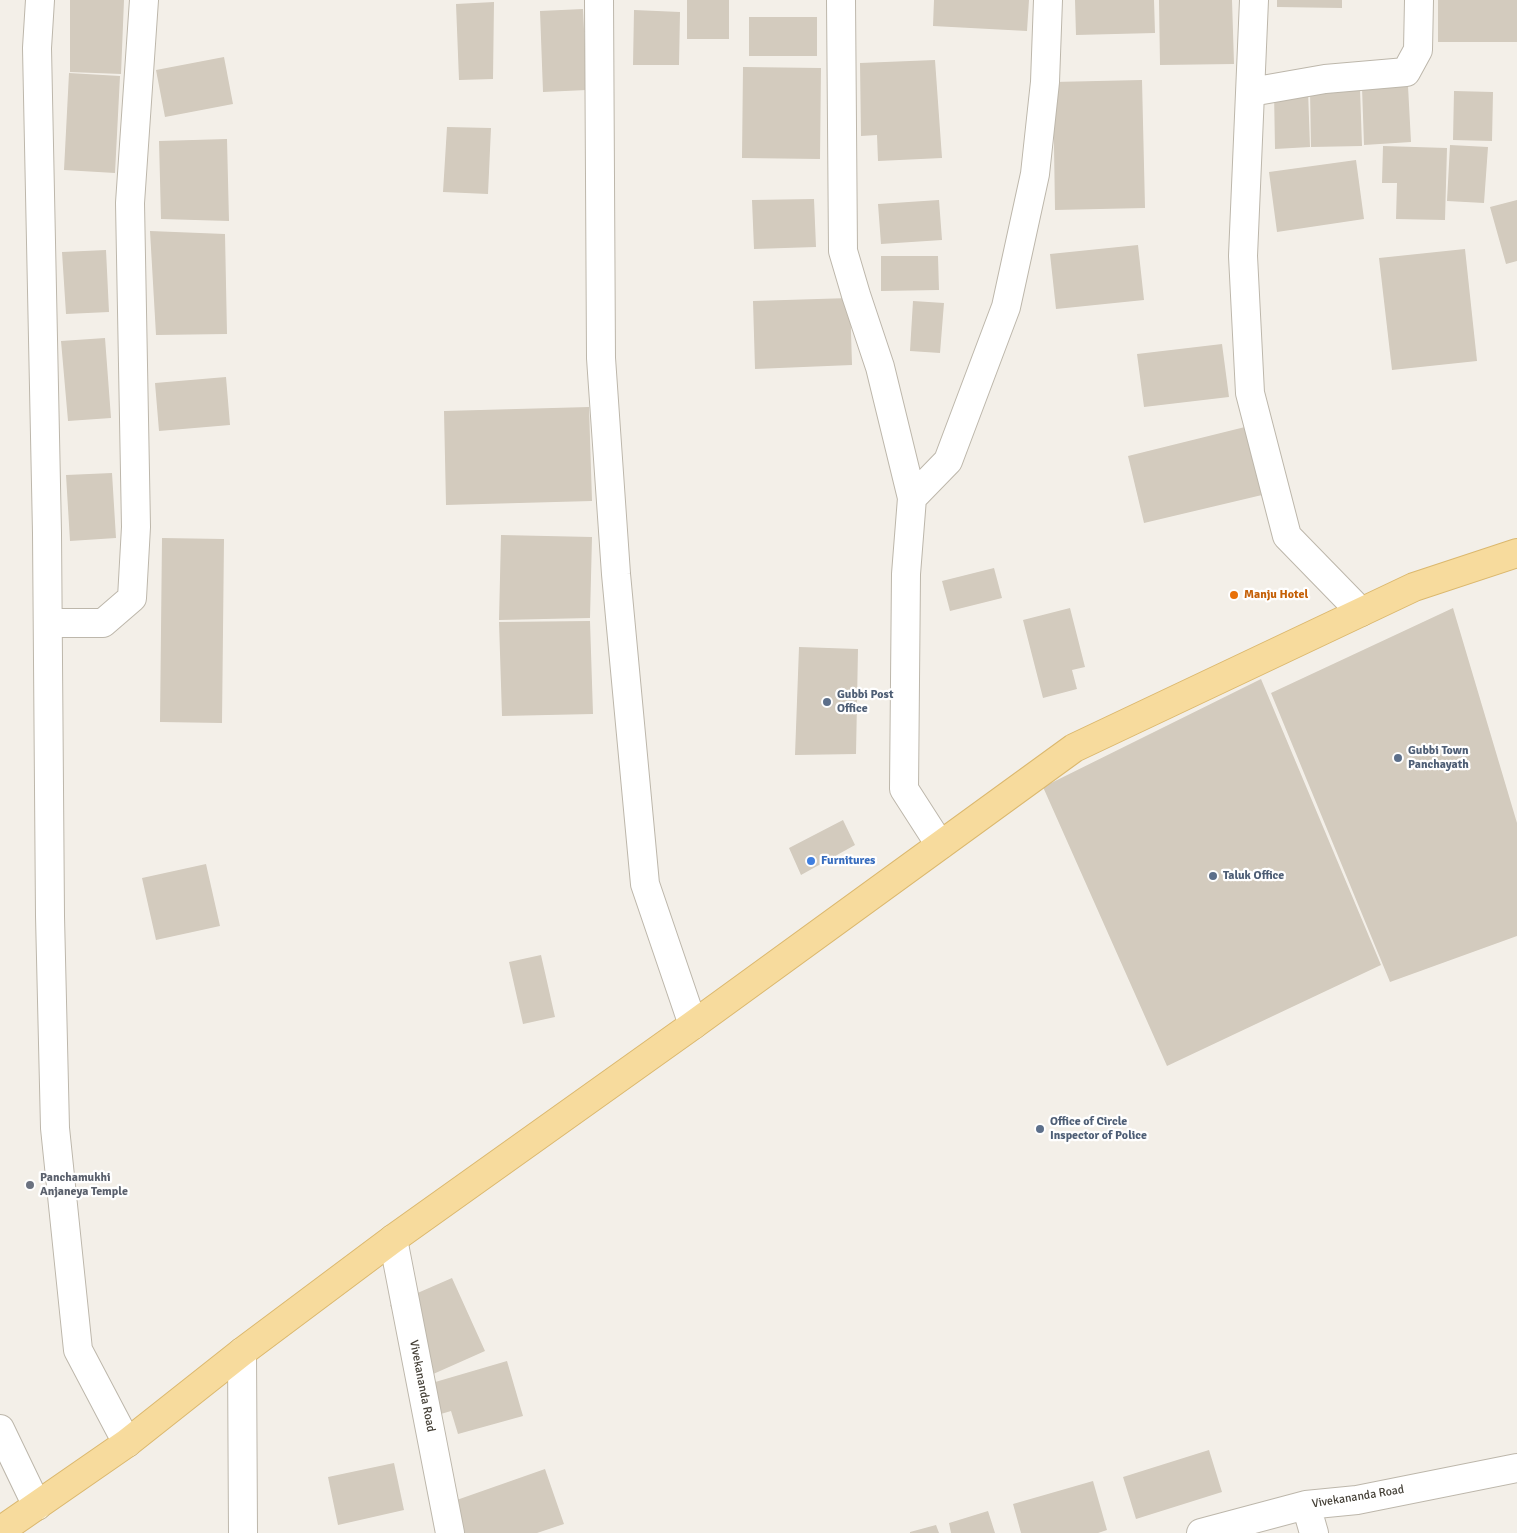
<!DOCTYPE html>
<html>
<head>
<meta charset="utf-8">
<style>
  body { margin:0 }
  canvas { display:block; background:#f3efe8 }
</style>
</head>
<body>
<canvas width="1517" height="1533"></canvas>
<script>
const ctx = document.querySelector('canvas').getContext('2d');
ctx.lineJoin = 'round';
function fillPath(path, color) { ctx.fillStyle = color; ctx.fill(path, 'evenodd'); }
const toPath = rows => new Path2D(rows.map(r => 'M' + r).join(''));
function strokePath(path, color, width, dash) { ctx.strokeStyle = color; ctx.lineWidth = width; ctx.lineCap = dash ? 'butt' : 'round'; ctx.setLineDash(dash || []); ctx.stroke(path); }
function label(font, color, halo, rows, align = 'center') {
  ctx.font = font + ' Signika,sans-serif'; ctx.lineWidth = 4.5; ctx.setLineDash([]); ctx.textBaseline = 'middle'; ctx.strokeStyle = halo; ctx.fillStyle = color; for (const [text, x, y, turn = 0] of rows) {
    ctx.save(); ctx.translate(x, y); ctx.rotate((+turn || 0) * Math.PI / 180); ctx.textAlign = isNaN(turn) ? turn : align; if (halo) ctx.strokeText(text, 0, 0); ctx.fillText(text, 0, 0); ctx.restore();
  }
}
fillPath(toPath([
  [70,0,124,0,121,74,70,72],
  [687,0,729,0,729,39,687,39],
  [934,0,1029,0,1027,31,933,26],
  [1075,0,1154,0,1155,33,1076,35],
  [1159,0,1232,0,1234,64,1160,65],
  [1277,0,1342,0,1342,8,1277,7],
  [1438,0,1517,0,1517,42,1438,42],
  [494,2,493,79,459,80,456,4],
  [583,9,587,90,543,92,540,11],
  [634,10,680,12,679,65,633,65],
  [749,17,817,17,817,56,749,56],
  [224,57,233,104,165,117,156,70],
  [935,60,942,158,878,161,877,135,861,136,860,63],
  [743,67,821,68,820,159,742,158],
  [69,73,120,76,115,173,64,170],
  [1142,80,1145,208,1055,210,1053,82],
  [1408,86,1411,142,1364,145,1362,87],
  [1360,89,1362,146,1311,147,1310,90],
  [1308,90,1310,147,1275,149,1274,91],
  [1454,91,1493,92,1492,141,1453,140],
  [447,127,491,128,488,194,443,192],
  [227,139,229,221,161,219,159,141],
  [1450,145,1488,147,1484,203,1447,201],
  [1383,146,1447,148,1445,220,1396,219,1397,183,1382,183],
  [1356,160,1364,219,1277,232,1269,172],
  [814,199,816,247,754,249,752,200],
  [939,200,942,240,881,244,878,204],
  [1517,200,1517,261,1506,264,1490,207],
  [150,231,225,234,227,334,156,335],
  [1138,245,1144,300,1056,309,1050,254],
  [1465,249,1477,361,1392,370,1379,258],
  [106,250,109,312,66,314,62,252],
  [881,256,938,256,939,290,881,291],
  [850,298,852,365,755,369,753,301],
  [913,301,944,303,940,353,910,351],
  [105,338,111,418,68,421,61,341],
  [1222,344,1229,397,1144,407,1137,354],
  [226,377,230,425,159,431,155,383],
  [589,407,592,501,446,505,444,411],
  [1245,427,1262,495,1144,523,1128,456],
  [112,473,116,538,70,541,66,475],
  [501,535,592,537,590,618,499,620],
  [162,538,224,539,222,723,160,722],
  [994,568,1002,598,950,611,942,581],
  [1070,608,1085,667,1072,670,1077,689,1043,698,1023,620],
  [1453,608,1517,823,1517,936,1390,982,1271,693],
  [590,621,593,714,502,716,499,622],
  [799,647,858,649,856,754,795,755],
  [1261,679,1381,965,1167,1066,1043,787],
  [843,820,855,845,801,875,789,848],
  [206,864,220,926,156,940,142,878],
  [541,955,555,1017,523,1024,509,962],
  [452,1278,485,1351,422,1379,390,1305],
  [507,1361,523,1416,458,1434,451,1411,434,1416,425,1385],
  [1209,1450,1222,1492,1136,1519,1123,1477],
  [394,1463,404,1510,338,1525,328,1477],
  [545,1469,564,1524,537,1533,462,1533,451,1502],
  [1093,1481,1107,1530,1098,1533,1021,1533,1013,1504],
  [988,1511,995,1533,951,1533,949,1523],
  [936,1525,939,1533,910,1533,910,1532]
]), '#d3cbbe');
const minor = toPath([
  [40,0,37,48,47,533,50,916,55,1128,78,1350,127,1443],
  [599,0,601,358,616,574,645,884,693,1025],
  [841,0,843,251,856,295,880,367,912,498,906,574,904,789,940,845],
  [1254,0,1243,256,1250,393,1287,536,1361,612],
  [1251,92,1325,79,1406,72,1418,50,1419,0],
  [912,498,948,461,1006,307,1035,174,1045,82,1048,0],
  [48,623,103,623,132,598,136,527,130,203,144,0],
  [393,1239,450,1533],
  [242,1352,243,1533],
  [0,1429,37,1506],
  [1306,1505,1314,1533],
  [1201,1533,1306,1505,1357,1500,1517,1468]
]);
const primary = toPath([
  [0,1531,127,1443,242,1352,393,1239,693,1025,1074,748,1414,587,1517,553]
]);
strokePath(minor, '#bdb7ab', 30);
strokePath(primary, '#dbb86e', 30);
strokePath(minor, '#fff', 28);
strokePath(primary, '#f7db9d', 28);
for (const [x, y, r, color] of [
  [1234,595,5,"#e8710a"],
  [827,702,5,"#5c6f8a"],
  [1398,758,5,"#5c6f8a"],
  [811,861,5,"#3f7fe0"],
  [1213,876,5,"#5c6f8a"],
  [1040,1129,5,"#5c6f8a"],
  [30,1185,5,"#6b7280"]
]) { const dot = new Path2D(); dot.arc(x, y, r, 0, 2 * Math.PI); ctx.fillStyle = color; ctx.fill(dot); strokePath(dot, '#fff', 2); }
label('bold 12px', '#c56008', '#fff', [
  ["Manju Hotel",1244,595]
], 'left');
label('bold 12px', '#4e5e75', '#fff', [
  ["Gubbi Post",837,695],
  ["Office",837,709],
  ["Gubbi Town",1408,751],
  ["Panchayath",1408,765],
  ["Taluk Office",1223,876],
  ["Office of Circle",1050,1122],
  ["Inspector of Police",1050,1136]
], 'left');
label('bold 12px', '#366cbe', '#fff', [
  ["Furnitures",821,861]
], 'left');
label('bold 12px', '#5b616d', '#fff', [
  ["Panchamukhi",40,1178],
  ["Anjaneya Temple",40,1192]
], 'left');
label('12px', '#454037', '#fff', [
  ["Vivekananda Road",422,1386,79],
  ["Vivekananda Road",1358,1497,-9]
]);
</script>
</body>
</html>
